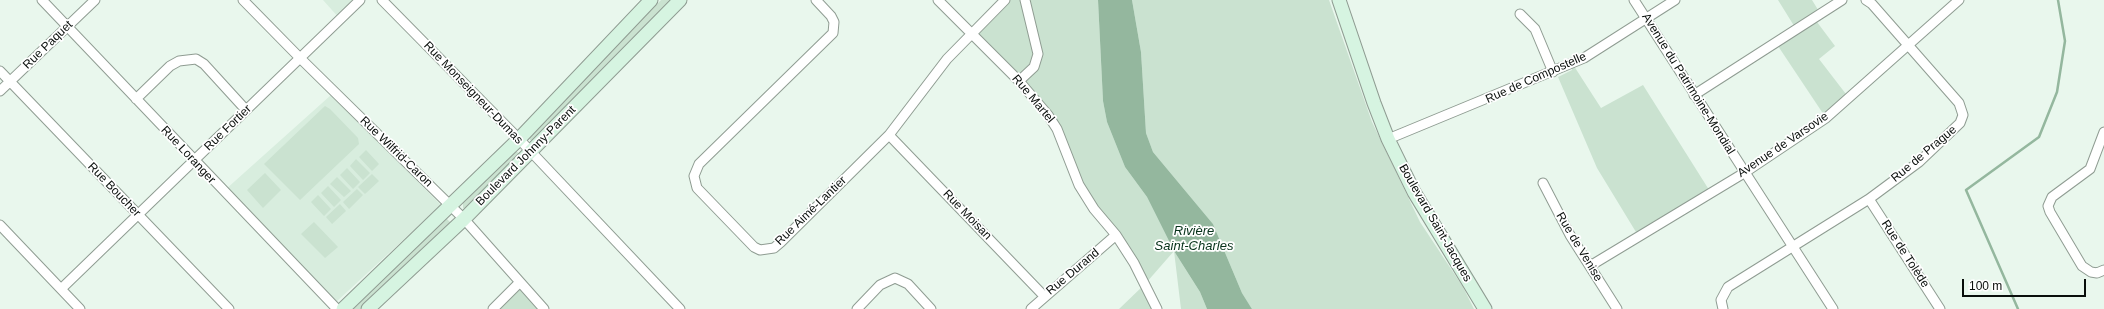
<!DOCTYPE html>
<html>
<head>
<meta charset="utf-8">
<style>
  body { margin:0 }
  #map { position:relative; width:2104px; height:309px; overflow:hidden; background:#e9f7ed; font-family:Arial,sans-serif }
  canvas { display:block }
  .scale { position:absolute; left:1962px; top:279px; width:124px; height:18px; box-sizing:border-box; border:2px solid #090e0b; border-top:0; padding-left:5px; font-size:12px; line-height:14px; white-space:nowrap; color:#090e0b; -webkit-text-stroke:3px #fff; paint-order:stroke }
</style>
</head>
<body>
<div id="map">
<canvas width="2104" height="309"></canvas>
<div class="scale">100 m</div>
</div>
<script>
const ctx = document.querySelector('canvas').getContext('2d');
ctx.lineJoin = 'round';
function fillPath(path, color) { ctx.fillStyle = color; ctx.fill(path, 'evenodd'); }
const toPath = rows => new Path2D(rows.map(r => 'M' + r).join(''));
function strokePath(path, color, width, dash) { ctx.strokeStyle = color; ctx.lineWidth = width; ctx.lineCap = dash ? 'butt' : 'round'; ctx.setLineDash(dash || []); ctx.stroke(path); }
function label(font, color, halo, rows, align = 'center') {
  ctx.font = font + ' Arial,sans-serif'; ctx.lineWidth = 3.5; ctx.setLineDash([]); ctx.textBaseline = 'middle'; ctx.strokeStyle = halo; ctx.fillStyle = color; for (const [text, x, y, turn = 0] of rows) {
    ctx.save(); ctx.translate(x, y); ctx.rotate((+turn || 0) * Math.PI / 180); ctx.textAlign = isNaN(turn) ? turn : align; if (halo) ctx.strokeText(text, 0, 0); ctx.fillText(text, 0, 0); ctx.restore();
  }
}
fillPath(toPath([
  [323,0,360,0,340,19],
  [331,95,441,205,335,303,225,190]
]), '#d8edde');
fillPath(toPath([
  [661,0,673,0,533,140,530,140,529,138,530,133],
  [1005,0,1098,0,1103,101,1107,122,1125,167,1147,197,1174,251,1200,292,1207,309,1181,309,1174,251,1146,283,1159,309,1119,309,1145,284,1094,209,1057,129,971,33],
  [1132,0,1329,0,1372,122,1420,222,1463,287,1474,309,1252,309,1242,293,1213,224,1153,152,1146,133,1141,52],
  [1778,0,1812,0,1820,13,1814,18,1835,46,1819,59,1849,98,1826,118,1776,43,1796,29],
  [1572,63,1601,108,1643,85,1711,193,1639,237,1597,168,1558,77,1572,70],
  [325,106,330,109,358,138,359,144,300,200,264,164],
  [366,150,379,164,372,171,359,157],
  [515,151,519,153,519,156,465,209,463,208,463,202],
  [356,159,370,173,363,180,350,166],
  [347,168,360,182,353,189,340,175],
  [265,173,281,190,263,208,247,190],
  [372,174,379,181,365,194,358,187],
  [337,177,351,191,344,197,330,184],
  [328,186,341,200,334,207,321,193],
  [357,189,363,195,349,209,343,202],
  [318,195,331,209,324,216,311,202],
  [340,204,346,211,332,224,326,217],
  [446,218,451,223,360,309,353,309,352,308],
  [314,222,338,247,325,258,301,234],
  [519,283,544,309,493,309]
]), '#cae2d0');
fillPath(toPath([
  [1098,0,1132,0,1141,52,1146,133,1153,152,1213,224,1242,293,1252,309,1207,309,1200,292,1174,251,1147,197,1125,167,1107,122,1103,101]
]), '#94b79e');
strokePath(toPath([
  [2018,309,1966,190,2039,137,2057,92,2065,41,2058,0]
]), '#94b79e', 2.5);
const street = toPath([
  [42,0,337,309],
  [243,0,300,58,464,219,544,309],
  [382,0,519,139,680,309],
  [816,0,831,16,834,22,833,33,699,164,694,176,697,188,754,247,760,250,774,248,781,242,889,135,947,59,1005,0],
  [938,0,1019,81,1048,115,1057,129,1079,185,1094,209,1116,235,1134,263,1157,309],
  [1634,0,1833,309],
  [1520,14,1535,29,1553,72],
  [0,71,229,309],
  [1019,81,1034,67,1038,54,1025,0],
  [0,91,95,0],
  [1694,95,1842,0],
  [136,99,170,66,179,61,196,59,204,64,246,110],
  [2104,132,2090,169,2052,197,2048,206,2050,212,2082,266,2091,272,2097,273,2104,270],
  [889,135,1044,296],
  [1388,139,1584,58,1675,0],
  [1543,183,1570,235,1617,309],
  [1869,199,1940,309],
  [0,225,80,309],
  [1590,266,1744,173,1826,118,1959,0],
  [61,289,360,0],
  [493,309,519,283],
  [857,309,880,285,895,278,908,284,931,309],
  [1031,309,1116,235],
  [1723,309,1721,300,1728,287,1869,199,1919,162,1960,123,1963,115,1959,103,1872,4,1866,0]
]);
const secondary = toPath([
  [1339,0,1374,103,1388,139,1414,192,1485,309],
  [343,309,519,139,651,0],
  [368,309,464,219,680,0]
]);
strokePath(street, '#8f9c92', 11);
strokePath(secondary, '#8f9c92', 15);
strokePath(street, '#fff', 9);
strokePath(secondary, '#d6f4e1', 13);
label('12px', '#090e0b', '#fff', [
  ["Rue Paquet",48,45,-44],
  ["Rue de Compostelle",1536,78,-24],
  ["Avenue du Patrimoine-Mondial",1688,84,58],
  ["Rue Monseigneur-Dumas",473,93,46],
  ["Rue Martel",1033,99,50],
  ["Rue Fortier",228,128,-44],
  ["Avenue de Varsovie",1783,145,-34],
  ["Rue Wilfrid-Caron",396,152,44],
  ["Rue de Prague",1924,154,-40],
  ["Rue Loranger",188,155,47],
  ["Boulevard Johnny-Parent",526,156,-45],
  ["Rue Boucher",114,190,46],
  ["Rue Aimé-Lantier",811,211,-44],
  ["Rue Moisan",967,215,46],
  ["Boulevard Saint-Jacques",1435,223,60],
  ["Rue de Venise",1579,247,59],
  ["Rue de Tolède",1905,254,57],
  ["Rue Durand",1073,272,-40]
]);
label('italic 13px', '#06321a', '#fff', [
  ["Rivière",1194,231],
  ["Saint-Charles",1194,246]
]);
</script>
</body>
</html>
